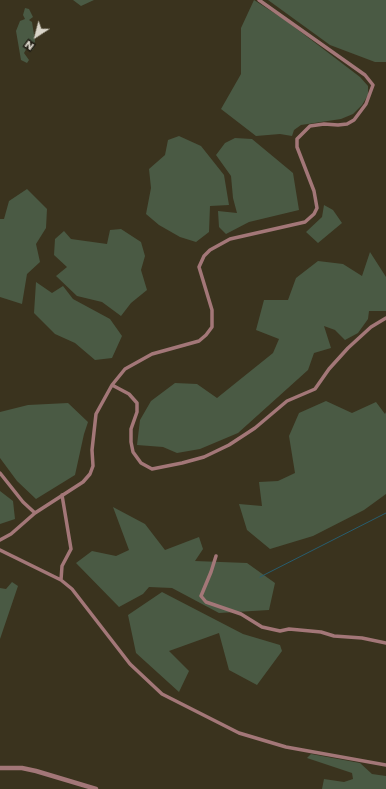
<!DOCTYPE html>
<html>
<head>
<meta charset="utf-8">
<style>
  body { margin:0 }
  #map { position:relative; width:386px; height:789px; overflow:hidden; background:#3a331e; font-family:Poppins,sans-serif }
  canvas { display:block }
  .north { position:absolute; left:16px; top:16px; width:40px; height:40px; -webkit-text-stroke:3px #1e1b12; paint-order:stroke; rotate:216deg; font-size:11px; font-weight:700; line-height:16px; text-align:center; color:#d9d5c9 }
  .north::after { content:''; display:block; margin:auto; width:14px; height:18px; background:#d9d5c9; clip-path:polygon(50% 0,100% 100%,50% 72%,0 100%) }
</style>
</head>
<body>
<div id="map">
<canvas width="386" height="789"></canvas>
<div class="north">N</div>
</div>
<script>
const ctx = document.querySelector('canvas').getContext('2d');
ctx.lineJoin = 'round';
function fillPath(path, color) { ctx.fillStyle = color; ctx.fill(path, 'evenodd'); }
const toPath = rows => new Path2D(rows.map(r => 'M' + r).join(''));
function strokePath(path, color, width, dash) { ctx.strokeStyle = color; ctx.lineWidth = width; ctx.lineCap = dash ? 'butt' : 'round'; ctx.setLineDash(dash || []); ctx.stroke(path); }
fillPath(toPath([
  [73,0,94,0,81,6],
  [254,0,285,20,322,48,360,77,368,86,368,95,362,105,353,114,341,119,301,125,294,130,292,136,280,134,256,136,221,109,241,74,241,28],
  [268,0,386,0,386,62,375,62,330,45],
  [25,8,29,9,33,17,29,20,32,22,35,41,33,50,27,48,24,53,29,60,27,63,21,60,16,31,20,21,25,19,23,15],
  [179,136,201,146,224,175,229,205,210,206,209,232,196,242,180,237,159,225,146,214,151,188,149,169,165,155,168,140],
  [235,138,252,139,293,173,299,210,249,222,226,234,219,227,218,211,237,213,233,198,231,176,216,155,225,143],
  [27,189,47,209,46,228,36,244,40,262,27,274,22,304,0,297,0,219,4,219,9,201],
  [324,205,333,210,342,223,318,243,306,232,322,217],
  [121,229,141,242,145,256,141,270,147,290,131,303,121,316,102,302,77,296,56,276,67,267,54,255,55,239,64,231,71,239,107,244,110,230],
  [370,252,386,277,386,311,369,311,368,319,358,333,345,340,335,330,324,326,331,348,314,353,308,370,238,433,200,449,177,453,163,447,137,445,140,420,151,401,175,383,197,384,217,398,273,353,279,339,256,330,264,300,288,300,296,278,318,261,343,264,362,276],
  [36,282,52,293,63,286,73,299,110,319,122,336,112,358,95,360,75,343,55,334,34,313],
  [326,401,352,413,376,402,385,414,386,412,386,494,364,510,313,536,270,549,247,530,239,504,262,506,259,482,278,481,295,473,289,436,299,413],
  [68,403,88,422,84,434,75,475,36,499,17,481,0,458,0,412,28,405],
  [0,491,13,501,15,519,0,524],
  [113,507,145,524,165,550,199,537,203,549,195,561,247,563,275,583,269,610,219,613,172,588,149,587,143,594,119,607,76,563,92,551,116,556,129,550],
  [12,582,18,586,0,639,0,588,6,589],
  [162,592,243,634,280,645,282,651,257,685,229,670,219,633,169,651,189,671,179,692,136,653,128,615],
  [311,754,360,763,372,774,386,776,386,789,322,789,324,779,344,782,353,779,352,773,307,758]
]), '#4a5a44');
strokePath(toPath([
  [260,577,386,513]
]), '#285d6e', 1);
strokePath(toPath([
  [112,385,129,394,137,403,137,412,131,429,131,442,133,452,141,463,152,469,182,463,204,457,229,445,255,428,287,401,315,389,329,369,348,348,371,327,386,318],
  [0,473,23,502,35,513],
  [0,540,11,534,35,513,83,482,90,474,93,466,92,450,96,414,112,385,125,369,152,354,199,341,206,335,212,327,212,310,199,267,204,256,210,250,230,239,305,222,314,214,317,208,314,191,297,147,297,139,310,126,324,124,338,125,347,124,354,120,366,104,373,85,365,75,259,0],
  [0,550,61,580,72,589,130,664,162,694,239,733,286,747,386,765],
  [216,556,211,572,201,596,206,602,241,614,262,627,280,631,289,629,321,632,334,636,362,638,386,643],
  [61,580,62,566,71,549,62,495]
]), '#a37778', 3.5);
strokePath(toPath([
  [0,768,22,768,36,771,96,789]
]), '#a37778', 4.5);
</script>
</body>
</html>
